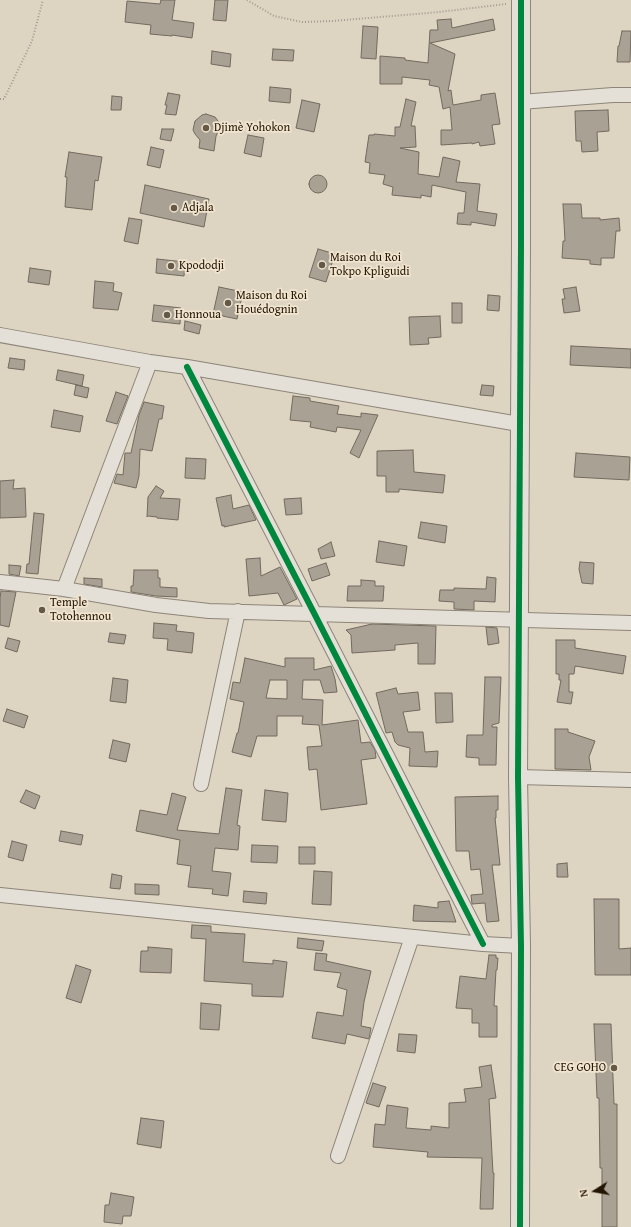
<!DOCTYPE html>
<html>
<head>
<meta charset="utf-8">
<style>
  body { margin:0 }
  #map { position:relative; width:631px; height:1227px; overflow:hidden; background:#ded4c2; font-family:"Gentium Book Plus",serif }
  canvas { display:block }
  .north { position:absolute; left:575px; top:1171px; width:40px; height:40px; -webkit-text-stroke:3px #f1e5d0; paint-order:stroke; rotate:259deg; font-size:11px; font-weight:700; line-height:16px; text-align:center; color:#231503 }
  .north::after { content:''; display:block; margin:auto; width:14px; height:18px; background:#231503; clip-path:polygon(50% 0,100% 100%,50% 72%,0 100%) }
</style>
</head>
<body>
<div id="map">
<canvas width="631" height="1227"></canvas>
<div class="north">N</div>
</div>
<script>
const ctx = document.querySelector('canvas').getContext('2d');
ctx.lineJoin = 'round';
function fillPath(path, color) { ctx.fillStyle = color; ctx.fill(path, 'evenodd'); }
const toPath = rows => new Path2D(rows.map(r => 'M' + r).join(''));
function strokePath(path, color, width, dash) { ctx.strokeStyle = color; ctx.lineWidth = width; ctx.lineCap = dash ? 'butt' : 'round'; ctx.setLineDash(dash || []); ctx.stroke(path); }
function label(font, color, halo, rows, align = 'center') {
  ctx.font = font + ' "Gentium Book Plus",serif'; ctx.lineWidth = 3.5; ctx.setLineDash([]); ctx.textBaseline = 'middle'; ctx.strokeStyle = halo; ctx.fillStyle = color; for (const [text, x, y, turn = 0] of rows) {
    ctx.save(); ctx.translate(x, y); ctx.rotate((+turn || 0) * Math.PI / 180); ctx.textAlign = isNaN(turn) ? turn : align; if (halo) ctx.strokeText(text, 0, 0); ctx.fillText(text, 0, 0); ctx.restore();
  }
}
const building = toPath([
  [161,0,175,0,172,20,194,23,192,38,172,35,172,36,150,34,151,25,125,22,127,1,160,4,161,0],
  [215,0,228,0,226,21,213,20,215,0],
  [451,19,452,28,493,19,495,30,430,43,455,54,448,91,451,90,453,105,481,100,481,95,495,93,500,124,492,125,495,144,480,146,479,142,472,144,472,143,441,145,441,130,452,130,450,107,443,109,439,87,429,85,430,80,402,77,402,84,380,84,380,56,405,58,405,60,428,63,430,30,438,30,437,20,451,19],
  [363,26,378,27,376,59,361,58,363,26],
  [622,31,631,31,630,62,617,62,618,46,619,46,622,31],
  [273,49,294,50,293,61,272,60,273,49],
  [212,51,231,54,230,67,211,64,212,51],
  [270,87,291,89,290,103,269,101,270,87],
  [168,93,180,95,176,115,165,114,167,105,165,105,168,93],
  [112,96,122,97,121,110,111,110,112,96],
  [406,99,416,102,411,126,415,126,416,147,400,148,419,152,418,174,439,177,443,157,460,161,456,182,480,184,477,211,497,214,495,226,471,222,471,225,457,224,458,213,464,213,466,192,432,185,431,197,421,195,421,198,392,195,393,187,383,184,385,175,369,173,370,163,365,162,369,135,374,135,374,134,395,136,395,127,400,127,406,99],
  [302,100,320,104,314,132,296,128,302,100],
  [608,110,609,131,597,132,598,151,582,152,581,141,576,141,575,111,608,110],
  [206,114,215,117,218,121,219,125,219,130,216,136,214,151,199,148,200,140,195,134,193,130,195,121,202,115,206,114],
  [162,129,174,129,171,141,160,139,162,129],
  [248,135,264,138,261,157,244,153,248,135],
  [151,147,164,150,160,168,147,165,151,147],
  [69,152,102,157,98,181,95,180,92,210,65,207,67,177,65,177,69,152],
  '309 184a9 9 0 1 1 18 0a9 9 0 1 1-18 0Z',
  [145,185,209,199,204,227,140,213,145,185],
  [563,204,581,204,582,218,600,218,600,220,619,218,620,231,616,231,614,258,601,258,601,265,590,264,590,260,562,258,563,241,565,241,563,204],
  [129,218,142,220,138,244,124,241,129,218],
  [318,249,335,254,326,282,309,277,318,249],
  [157,259,185,262,184,276,156,273,157,259],
  [30,268,51,271,49,285,28,282,30,268],
  [95,281,114,283,113,291,122,293,118,310,93,308,95,281],
  [219,287,243,292,237,319,213,314,219,287],
  [576,287,580,311,564,313,562,299,565,299,563,289,576,287],
  [488,295,500,296,499,311,487,310,488,295],
  [452,303,462,303,462,323,452,323,452,303],
  [154,305,181,308,180,324,152,321,154,305],
  [440,316,441,337,428,338,429,344,410,345,409,317,440,316],
  [185,321,201,325,199,334,184,330,185,321],
  [571,346,631,349,631,368,570,365,571,346],
  [10,358,25,360,24,370,8,368,10,358],
  [58,370,84,375,82,386,56,380,58,370],
  [76,385,89,388,87,398,74,395,76,385],
  [482,385,494,386,493,396,480,395,482,385],
  [116,392,128,396,117,424,106,421,116,392],
  [293,396,310,398,310,401,339,406,337,414,361,417,361,413,378,415,359,458,350,453,361,430,337,427,336,432,310,427,311,422,290,420,293,396],
  [144,402,164,406,162,419,159,419,152,451,140,449,139,476,136,488,114,483,117,474,123,475,125,453,131,453,139,415,144,402],
  [54,410,83,416,80,432,51,427,54,410],
  [413,450,414,472,445,475,443,493,399,489,399,492,386,492,386,476,377,476,377,451,413,450],
  [576,453,630,457,629,480,574,477,576,453],
  [186,458,206,459,205,479,185,478,186,458],
  [14,480,13,489,25,488,26,517,0,518,0,481,14,480],
  [156,486,164,491,160,498,180,499,178,520,157,518,157,517,148,516,147,517,148,497,156,486],
  [231,495,233,509,249,505,256,520,224,527,224,525,222,526,216,498,231,495],
  [301,498,302,514,286,515,284,499,301,498],
  [34,513,44,514,38,574,26,573,27,564,29,564,34,513],
  [421,522,447,526,445,543,418,538,421,522],
  [379,541,407,546,404,566,376,562,379,541],
  [331,542,335,556,321,559,318,549,331,542],
  [260,558,261,576,280,567,297,599,284,605,278,593,249,596,246,559,260,558],
  [580,562,594,563,593,584,582,583,579,569,580,562],
  [326,563,330,575,312,581,308,569,326,563],
  [9,565,21,566,19,576,9,574,9,565],
  [134,570,158,570,158,578,160,578,160,587,177,588,177,597,156,596,131,592,131,586,133,586,134,570],
  [487,577,496,578,495,602,474,601,474,610,454,609,454,602,439,601,440,590,454,590,454,588,486,589,487,577],
  [84,578,102,579,102,587,84,584,84,578],
  [361,580,375,581,375,586,384,586,383,601,347,601,348,586,361,586,361,580],
  [1,591,16,592,9,627,0,625,0,598,1,591],
  [154,623,177,625,176,631,194,633,192,653,167,650,168,639,153,638,154,623],
  [372,624,436,626,435,664,418,664,418,643,395,645,395,650,352,653,351,635,346,630,372,624],
  [486,627,497,628,499,643,488,645,486,627],
  [110,633,126,635,124,644,108,642,110,633],
  [8,638,20,641,17,652,5,648,8,638],
  [556,640,575,640,575,648,626,656,623,674,575,666,574,674,569,674,569,692,573,692,571,704,557,702,561,680,559,680,559,674,556,674,556,640],
  [245,658,285,667,285,658,314,658,314,670,331,666,335,679,337,692,324,693,320,680,303,680,302,699,323,700,322,725,358,720,361,743,370,742,375,750,376,758,361,760,367,804,321,810,317,769,309,770,307,747,322,746,319,725,302,724,303,716,277,716,277,736,257,736,251,757,232,752,237,733,238,733,244,702,230,699,233,682,240,683,245,658],
  [270,680,287,680,287,699,266,698,270,680],
  [485,677,501,677,499,723,492,725,492,727,497,727,496,765,479,765,479,758,466,757,467,735,483,735,485,677],
  [113,678,128,680,126,703,110,701,113,678],
  [396,688,398,694,418,692,420,710,403,712,408,732,423,732,425,752,438,751,437,767,409,766,410,748,398,745,395,742,392,732,386,733,376,693,396,688],
  [435,693,452,693,453,722,436,723,435,693],
  [7,709,28,716,24,728,3,721,7,709],
  [555,729,568,729,568,732,595,741,589,757,591,770,555,769,555,729],
  [113,740,130,744,126,762,109,758,113,740],
  [226,788,242,790,237,825,240,826,238,850,215,848,212,871,231,873,228,896,212,894,213,889,188,887,191,866,177,864,180,840,136,831,140,810,167,815,172,793,186,797,177,830,219,834,226,788],
  [26,790,40,796,35,809,20,802,26,790],
  [265,790,288,793,286,822,262,820,265,790],
  [498,796,498,810,496,810,496,818,495,818,500,865,492,865,499,921,487,922,485,903,472,904,471,895,483,894,480,869,471,870,469,851,456,851,455,797,498,796],
  [61,831,83,835,81,845,59,841,61,831],
  [12,841,27,845,23,861,8,857,12,841],
  [252,845,278,846,277,863,251,862,252,845],
  [299,847,315,847,315,864,299,864,299,847],
  [567,863,568,877,557,877,557,864,567,863],
  [314,871,332,872,331,905,312,904,314,871],
  [112,874,122,876,120,889,110,888,112,874],
  [135,884,159,885,159,895,135,894,135,884],
  [244,891,267,893,266,904,243,902,244,891],
  [594,899,619,899,619,949,631,948,631,975,595,975,594,899],
  [449,901,456,922,413,921,414,905,438,908,438,902,449,901],
  [192,925,211,926,211,932,245,934,243,962,273,964,273,960,287,962,283,997,252,996,252,984,204,981,206,939,191,938,192,925],
  [298,938,324,941,322,951,297,948,298,938],
  [148,947,172,949,171,973,140,972,141,951,148,951,148,947],
  [316,953,327,954,326,961,371,971,364,1002,361,1026,371,1028,369,1039,347,1034,345,1044,312,1038,317,1012,343,1016,347,990,337,987,341,973,314,970,316,953],
  [489,955,496,955,496,958,498,958,497,970,496,970,494,1006,497,1006,497,1037,479,1037,479,1023,472,1023,472,1009,456,1008,460,976,486,979,489,955],
  [76,965,91,970,81,1003,66,998,76,965],
  [201,1003,221,1005,219,1030,200,1029,201,1003],
  [594,1024,611,1024,614,1104,617,1104,617,1227,602,1227,602,1168,600,1168,599,1098,597,1098,594,1024],
  [399,1034,417,1035,415,1053,397,1051,399,1034],
  [491,1065,496,1098,489,1099,493,1173,494,1173,493,1209,480,1209,482,1158,427,1157,428,1152,373,1147,375,1124,385,1125,387,1105,408,1108,406,1128,431,1130,431,1126,449,1128,449,1103,466,1102,464,1089,482,1087,479,1067,491,1065],
  [373,1083,386,1087,379,1107,366,1103,373,1083],
  [141,1118,164,1121,161,1148,137,1144,141,1118],
  [111,1193,134,1197,131,1216,123,1216,122,1224,104,1222,105,1205,109,1205,111,1193]
]);
fillPath(building, '#a8a194');
strokePath(building, '#726a5e', 1);
const minor = toPath([
  [520,102,613,95,631,95],
  [0,335,150,362,187,367,519,424],
  [187,367,314,613,483,944],
  [0,582,64,589,156,605,209,611,631,623],
  [64,589,150,362],
  [518,777,631,780],
  [201,784,238,611],
  [0,895,483,944,521,946],
  [338,1156,412,937]
]);
const tertiary = toPath([
  [520,1227,521,946,518,777,521,246,521,0]
]);
strokePath(minor, '#8c8578', 16);
strokePath(tertiary, '#8c8578', 20);
strokePath(toPath([
  [247,0,274,16,302,22,333,21,439,12,506,4],
  [0,99,4,99,32,41,43,0]
]), '#9f9a92', 2, [1, 2]);
strokePath(minor, '#e5e0d7', 14);
strokePath(tertiary, '#e5e0d7', 18);
strokePath(toPath([
  [187,367,314,613,483,944],
  [520,1227,521,946,518,777,521,246,521,0]
]), '#00873e', 6);
for (const [x, y, r, color] of [
  [206,128,4,"#645846"],
  [174,208,4,"#645846"],
  [322,265,4,"#645846"],
  [171,266,4,"#645846"],
  [228,303,4,"#645846"],
  [167,315,4,"#645846"],
  [42,610,4,"#645846"],
  [614,1068,4,"#645846"]
]) { const dot = new Path2D(); dot.arc(x, y, r, 0, 2 * Math.PI); ctx.fillStyle = color; ctx.fill(dot); strokePath(dot, '#f1e5d0', 1.5); }
label('12px', '#231503', '#f1e5d0', [
  ["Djimè Yohokon",214,128],
  ["Adjala",182,208],
  ["Maison du Roi",330,258],
  ["Tokpo Kpliguidi",330,272],
  ["Kpododji",179,266],
  ["Maison du Roi",236,296],
  ["Houédognin",236,310],
  ["Honnoua",175,315],
  ["Temple",50,603],
  ["Totohennou",50,617],
  ["CEG GOHO",606,1068,"right"]
], 'left');
</script>
</body>
</html>
